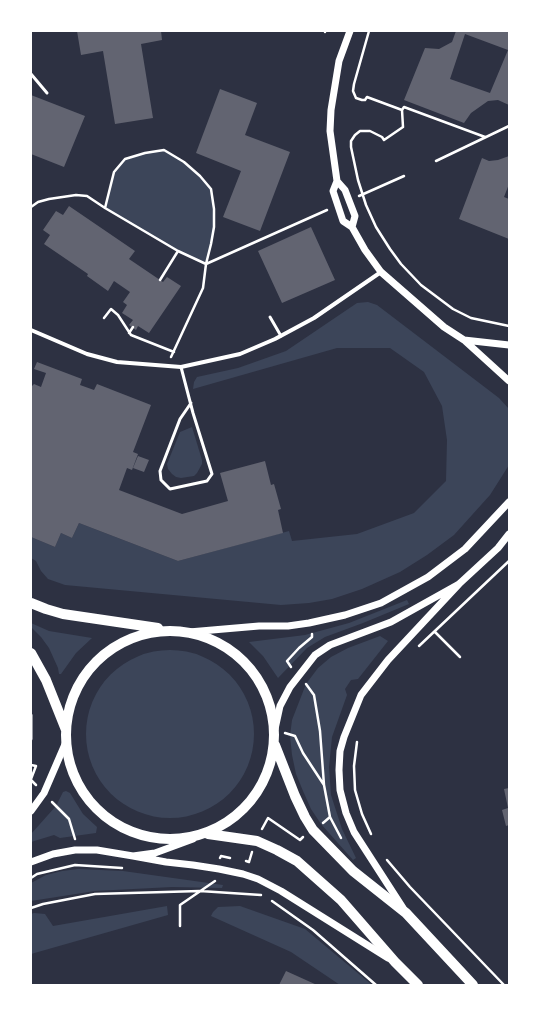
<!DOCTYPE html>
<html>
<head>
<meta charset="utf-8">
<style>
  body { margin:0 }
  #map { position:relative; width:540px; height:1016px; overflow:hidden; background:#2d3142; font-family:"Exo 2",sans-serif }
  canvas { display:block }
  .frame { position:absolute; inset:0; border:32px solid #fff; pointer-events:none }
</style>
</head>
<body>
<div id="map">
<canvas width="540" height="1016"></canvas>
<div class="frame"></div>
</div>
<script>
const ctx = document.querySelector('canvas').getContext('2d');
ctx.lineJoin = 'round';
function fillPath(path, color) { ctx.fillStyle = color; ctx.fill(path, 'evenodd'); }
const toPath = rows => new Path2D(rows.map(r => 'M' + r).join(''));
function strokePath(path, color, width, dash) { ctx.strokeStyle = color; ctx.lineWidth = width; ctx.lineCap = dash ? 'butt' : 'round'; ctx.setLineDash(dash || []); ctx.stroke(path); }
fillPath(toPath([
  [164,150,185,163,200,176,211,190,214,227,206,264,178,251,105,208,114,172,125,159,146,153],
  [368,302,377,305,499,398,509,409,509,465,490,495,454,535,427,555,400,572,362,589,332,599,309,603,281,605,65,585,48,579,41,571,36,561,31,558,31,537,55,547,61,533,72,538,79,523,178,561,289,531,292,541,357,534,414,513,446,481,447,440,442,406,424,372,390,348,337,348,193,389,194,382,197,377,238,368,286,351,357,303],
  [192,427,202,460,202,464,197,473,194,476,181,478,176,477,172,474,168,469,167,464,180,432],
  [407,600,409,604,363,623,325,637,307,648,278,678,263,656,249,642,305,635,349,623],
  [31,623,49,631,92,638,76,653,61,674,59,674,58,668,49,648,41,637,31,627],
  [380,636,388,641,358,679,351,680,345,689,347,695,332,737,329,767,331,795,342,829,356,858,353,860,321,824,311,809,303,791,296,774,292,755,290,736,292,720,306,684,318,668,331,657,348,648],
  '86 734a84 84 0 1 1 168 0a84 84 0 1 1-168 0Z',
  [66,791,70,793,83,814,97,827,96,833,60,838,54,835,31,842,31,834,56,806,63,792],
  [78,869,123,871,223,885,222,888,172,887,95,891,31,901,31,883,46,875,62,871],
  [167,906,168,915,31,954,31,914,34,913,45,914,53,926],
  [240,906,305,929,372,985,340,985,291,952,211,916,213,912,218,907]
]), '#3c4559');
fillPath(toPath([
  [77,31,161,31,162,40,141,44,153,118,115,124,103,51,81,55],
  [456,31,509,31,509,105,498,100,488,101,471,113,464,123,404,100,425,48,439,49,452,42],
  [465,34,508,50,490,93,450,79],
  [220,89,257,103,245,135,290,152,260,231,223,217,241,171,196,153],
  [31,95,85,116,64,167,31,154],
  [509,156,509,184,504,197,509,199,509,239,459,219,482,158,489,161,498,160],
  [69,206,135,251,129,259,163,282,167,277,181,286,149,333,138,326,136,330,129,325,133,320,122,313,127,305,123,302,130,292,114,281,108,291,87,276,88,274,44,244,50,235,43,230,56,211,63,215],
  [311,227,335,280,282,303,258,251],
  [37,362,82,379,80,385,94,390,97,384,151,405,133,452,138,454,132,470,127,468,119,490,182,514,228,501,220,473,265,461,271,485,274,484,281,509,278,510,283,533,178,561,79,523,72,538,61,533,55,547,31,537,31,387,34,384,41,387,46,373,34,369],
  [138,456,149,460,144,472,133,468],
  [509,788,509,825,506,826,502,810,508,808,504,789],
  [286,971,317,985,279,985]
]), '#626471');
strokePath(toPath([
  [369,31,354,84,353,91,356,98,362,100,365,100,367,97,402,110],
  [325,32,325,31],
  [485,137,404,107,402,110,403,127,384,140,382,137,370,131,360,131,355,135,351,141,351,147,358,180,366,205,376,227,390,249,401,264,421,285,453,309,471,318,509,326],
  [436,161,509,126],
  [359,196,404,176],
  [31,207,38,202,49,199,76,195,87,196,105,208],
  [160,280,178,251],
  [104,318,111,309,118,315,131,335,174,352],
  [129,333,133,327],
  [171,357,203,288,206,264,211,244,214,227,214,209,211,189,200,176,184,162,164,150,145,153,125,159,114,172,105,208,178,251,206,264,327,210],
  [435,632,460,657],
  [419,646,509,561],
  [291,667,287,661,299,648,312,637,312,634],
  [306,684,314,695,320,731,324,785,330,817,341,838],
  [285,733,295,736,303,753,324,785],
  [357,742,354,766,355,790,362,814,371,834],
  [31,765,36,766,31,779],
  [31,780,36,785],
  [52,802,69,819,75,839],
  [323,823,330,817],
  [262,829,268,818,300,840,303,837],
  [220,858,221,856,230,858],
  [387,860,410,887,504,985],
  [246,861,249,862,252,852],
  [31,878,37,874,75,865,122,868],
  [272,901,313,930,376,985],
  [31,908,43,904,95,894,200,891,261,895],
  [180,926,180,905,215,881]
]), '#fff', 2.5);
strokePath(toPath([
  [31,74,47,93],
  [270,317,281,336],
  [181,367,193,413,212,474,207,481,170,489,161,480,160,471,180,419,191,403],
  [31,715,31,739]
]), '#fff', 3);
strokePath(toPath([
  [31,330,87,354,117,362,181,367,240,354,275,339,314,318,381,272]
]), '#fff', 4);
strokePath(toPath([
  [350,31,339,61,331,110,330,131,337,181,333,191,343,221,352,227,365,250,381,272,444,327,464,340,509,381],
  [337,181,345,190,355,216,352,227],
  [464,340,509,345],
  [189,632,259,626,288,626,309,623,345,615,381,603,428,577,465,549,509,502],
  [275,729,280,706,290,687,315,655,330,645,391,622,459,584,498,548,509,534],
  [31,811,44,793,66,742],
  [133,856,166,862,193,865,219,869,243,874,258,879,281,891,388,958],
  [31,862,53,854,75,850,97,850,133,856,155,853,193,839],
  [403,908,354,832,346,813,340,790,339,770,340,751,344,737,361,695,388,660,459,584]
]), '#fff', 7);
strokePath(toPath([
  [31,603,46,609,63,614,158,628],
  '66 735a104 104 0 1 1 208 0a104 104 0 1 1-208 0Z',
  [31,653,46,680,66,730],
  [275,745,295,796,305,817,313,830,353,871,406,913,473,985],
  [208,834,257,841,277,850,297,861,341,900,395,962,418,985]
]), '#fff', 10);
</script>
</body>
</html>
